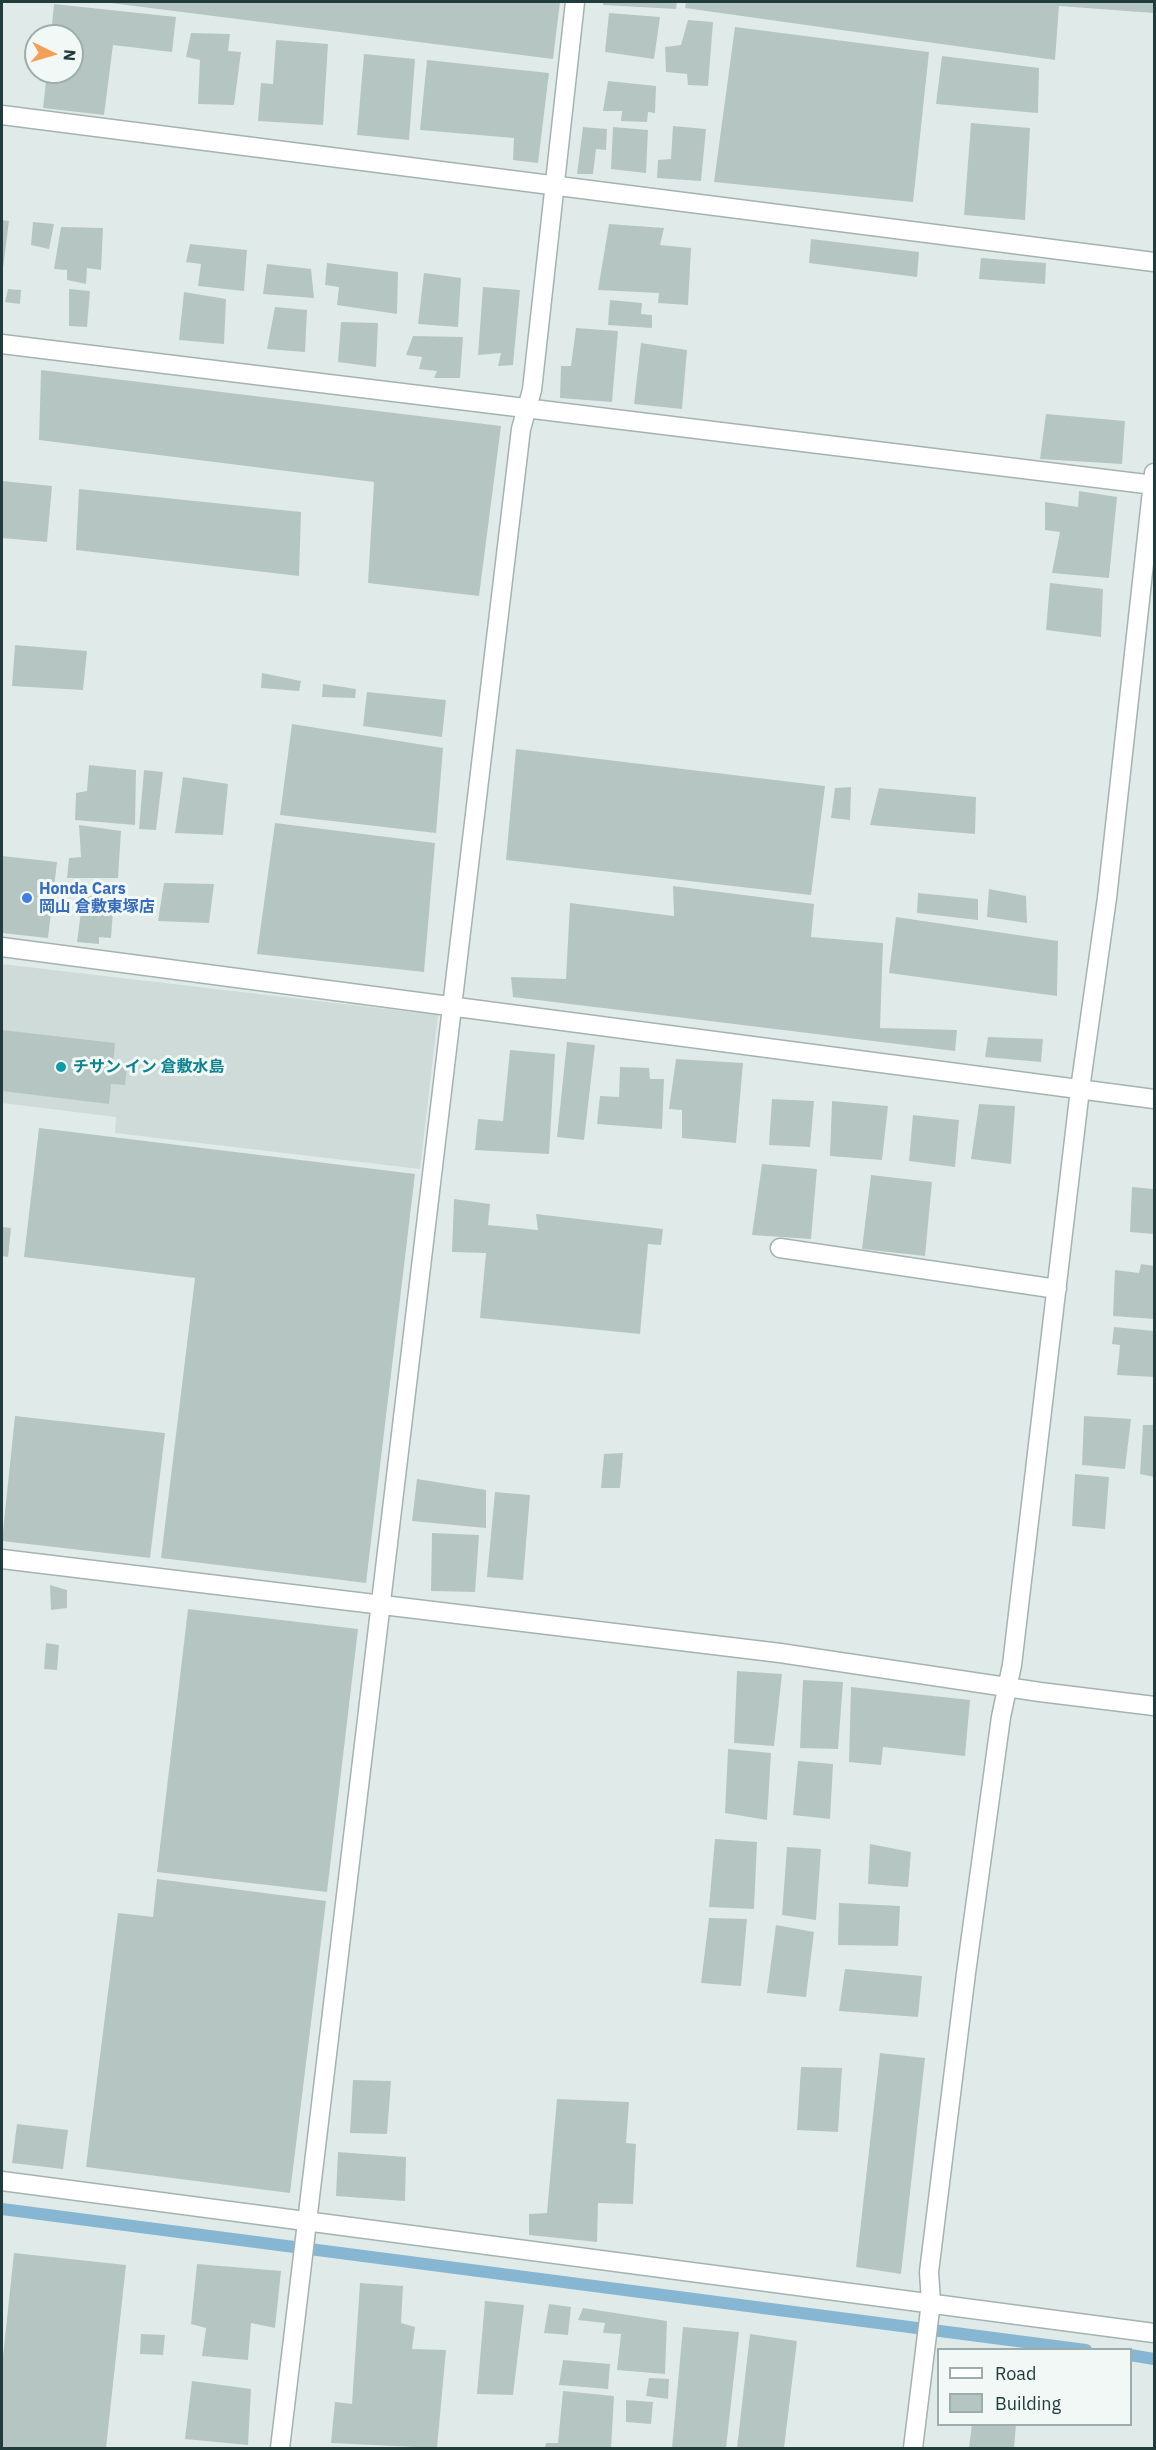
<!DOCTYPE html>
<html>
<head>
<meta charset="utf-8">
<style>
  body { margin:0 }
  #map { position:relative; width:1156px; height:2450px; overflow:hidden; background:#e0ebe9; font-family:"IBM Plex Sans",sans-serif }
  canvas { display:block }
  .frame { position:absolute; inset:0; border:3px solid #203c3b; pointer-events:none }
  .legend { position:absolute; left:937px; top:2348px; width:195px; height:78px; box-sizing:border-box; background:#f1f8f6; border:2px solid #9dadab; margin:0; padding:8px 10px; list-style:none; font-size:18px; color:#203c3b }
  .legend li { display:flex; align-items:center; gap:12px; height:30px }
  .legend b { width:30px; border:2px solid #9dadab }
  .north { position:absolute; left:24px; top:24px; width:60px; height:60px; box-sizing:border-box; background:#f1f8f6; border:2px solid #9dadab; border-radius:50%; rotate:95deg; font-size:16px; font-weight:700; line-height:24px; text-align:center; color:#203c3b }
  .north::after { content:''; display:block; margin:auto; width:21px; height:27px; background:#f59e55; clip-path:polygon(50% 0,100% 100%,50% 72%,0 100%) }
</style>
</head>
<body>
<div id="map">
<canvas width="1156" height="2450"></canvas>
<div class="frame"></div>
<ul class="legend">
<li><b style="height:8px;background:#fff"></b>Road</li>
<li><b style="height:16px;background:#b5c6c2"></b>Building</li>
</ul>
<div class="north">N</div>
</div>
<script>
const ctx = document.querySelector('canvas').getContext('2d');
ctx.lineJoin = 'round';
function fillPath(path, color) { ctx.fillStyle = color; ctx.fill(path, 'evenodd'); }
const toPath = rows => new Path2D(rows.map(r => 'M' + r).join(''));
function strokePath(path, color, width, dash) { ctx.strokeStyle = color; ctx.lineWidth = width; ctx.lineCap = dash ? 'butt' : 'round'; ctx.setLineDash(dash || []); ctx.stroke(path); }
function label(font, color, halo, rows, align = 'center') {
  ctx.font = font + ' "IBM Plex Sans","Noto Sans JP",sans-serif'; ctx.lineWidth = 6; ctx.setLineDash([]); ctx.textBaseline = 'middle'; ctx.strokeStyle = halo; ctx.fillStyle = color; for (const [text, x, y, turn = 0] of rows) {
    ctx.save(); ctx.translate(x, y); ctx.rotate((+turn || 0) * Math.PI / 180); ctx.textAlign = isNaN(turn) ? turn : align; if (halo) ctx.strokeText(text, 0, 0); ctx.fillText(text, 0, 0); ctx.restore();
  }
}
fillPath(toPath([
  [2,964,438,1015,420,1169,115,1133,116,1117,2,1103]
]), '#cedbd8');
strokePath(toPath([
  [2,2209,1086,2350],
  [1130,2355,1154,2359]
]), '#87b6d2', 12);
fillPath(toPath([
  [103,2,560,2,553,59],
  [603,2,677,2,676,9,603,5],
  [686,2,1154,2,1154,13,1059,6,1055,60,685,8],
  [54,4,176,17,172,52,113,45,104,115,43,108,47,72,72,72,72,36,51,36],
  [609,13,660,17,654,59,605,52],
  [688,20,713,22,708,86,688,85,687,74,666,72,665,47,681,45],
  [735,27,929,52,913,202,714,182],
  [191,33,230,34,228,51,241,52,234,105,198,104,200,60,186,57],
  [276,40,328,44,323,125,258,121,261,83,273,84],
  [364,54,415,59,409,140,357,135],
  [942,56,1039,68,1038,113,936,104],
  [427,60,549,73,538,163,513,160,514,138,420,130],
  [608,81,656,86,655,113,648,112,647,122,621,121,622,111,603,111],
  [971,123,1030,128,1025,220,964,215],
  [673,126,706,129,701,181,657,178,658,160,671,159],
  [583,127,607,129,606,150,596,149,593,174,577,174],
  [613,127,648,130,646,173,611,169],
  [2,220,9,221,3,268,2,268],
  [33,222,54,224,49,249,31,245],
  [609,224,664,228,660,245,691,248,688,305,658,303,659,293,598,290],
  [61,227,103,228,101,270,87,268,86,284,67,280,67,270,54,269],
  [811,239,919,252,917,277,809,263],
  [190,244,247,250,244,291,198,286,201,264,186,262],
  [981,258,1046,263,1045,284,979,279],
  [327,263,398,272,397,314,337,305,339,287,325,285],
  [267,264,311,269,314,298,263,294],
  [424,273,461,278,458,327,418,324],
  [483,287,520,290,513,365,498,366,501,353,478,355],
  [8,289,21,290,20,304,5,302],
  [69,289,90,291,87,327,69,326],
  [184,292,226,299,224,344,179,340],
  [610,300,642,303,641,314,652,315,652,328,608,325],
  [275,307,307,310,305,352,267,349],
  [341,322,378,323,376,367,338,362],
  [576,328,618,331,612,402,560,398,561,366,571,366],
  [413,336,463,337,460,378,434,378,437,371,419,369,422,357,406,355],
  [641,343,687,350,682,409,634,404],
  [41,370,501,426,479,596,368,583,374,482,39,440],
  [1046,414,1125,421,1122,464,1040,459],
  [2,481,52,486,47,542,2,538],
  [79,489,301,512,299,576,76,550],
  [1079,491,1117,497,1109,578,1052,573,1060,532,1045,530,1045,502,1078,507],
  [1050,583,1103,589,1101,637,1046,630],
  [15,645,87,651,83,690,12,686],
  [262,673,301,681,299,691,261,688],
  [323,684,356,689,355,698,322,697],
  [367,692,446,700,442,737,363,726],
  [292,724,443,748,436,833,280,815],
  [516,749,825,786,811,895,506,860],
  [89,765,136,770,135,825,75,820,76,793,87,791],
  [144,770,163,772,156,830,139,829],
  [183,777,228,784,223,835,175,833],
  [851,787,850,820,831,818,835,788],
  [879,788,976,797,975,834,870,825],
  [275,823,435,843,424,972,257,954],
  [79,825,121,831,118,878,67,878,69,858,81,857],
  [2,856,57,862,48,938,2,933],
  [164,883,214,884,209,923,158,921],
  [673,886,814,904,811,937,883,943,880,1028,957,1030,955,1051,513,997,511,977,566,979,570,903,674,916],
  [989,889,1026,896,1027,923,987,917],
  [918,893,978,899,978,920,917,913],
  [83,896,114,896,111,938,99,937,99,944,77,942],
  [896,917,1058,941,1057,996,889,973],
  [2,1030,115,1043,113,1066,127,1068,125,1085,111,1084,109,1104,2,1091],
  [988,1037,1043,1039,1041,1062,985,1057],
  [567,1042,595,1045,584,1140,557,1137],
  [510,1050,555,1054,549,1154,475,1150,478,1119,503,1121],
  [676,1059,743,1063,736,1143,682,1138,682,1110,669,1109],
  [620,1067,649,1068,650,1079,664,1079,662,1129,597,1124,600,1096,619,1097],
  [772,1099,814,1101,810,1147,769,1145],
  [832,1101,888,1106,882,1160,830,1156],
  [979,1104,1015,1106,1011,1164,971,1159],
  [913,1115,959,1120,955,1167,909,1161],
  [39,1128,415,1174,366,1583,161,1558,195,1278,24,1257],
  [762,1164,817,1169,811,1239,752,1235],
  [871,1175,932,1182,925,1256,862,1249],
  [1132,1187,1154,1189,1154,1234,1130,1232],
  [454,1199,490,1204,488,1225,538,1230,536,1214,663,1229,661,1245,648,1244,640,1334,480,1318,486,1253,452,1252],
  [2,1227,11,1228,8,1257,2,1256],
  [1141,1264,1154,1266,1154,1319,1113,1316,1115,1270,1139,1273],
  [1114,1327,1154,1331,1154,1377,1117,1375,1120,1345,1112,1344],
  [15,1416,165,1433,150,1558,2,1541],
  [1084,1416,1131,1419,1125,1469,1082,1465],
  [1143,1425,1154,1425,1154,1477,1140,1474],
  [623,1453,620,1488,601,1488,604,1454],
  [1075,1474,1109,1477,1105,1529,1072,1526],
  [417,1479,486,1490,486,1528,412,1521],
  [495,1492,530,1495,523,1580,487,1577],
  [432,1533,479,1535,475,1592,431,1591],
  [50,1585,67,1590,67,1608,51,1610],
  [188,1609,358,1629,327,1892,157,1872],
  [46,1643,59,1645,57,1670,44,1669],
  [737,1671,782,1674,774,1746,734,1743],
  [803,1680,843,1682,838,1749,800,1748],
  [851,1687,970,1700,965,1756,883,1747,881,1765,849,1762],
  [728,1749,771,1753,767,1820,725,1813],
  [798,1761,833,1764,830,1819,793,1815],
  [715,1839,757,1842,754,1909,709,1907],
  [870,1844,911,1852,908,1887,868,1884],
  [787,1847,821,1849,816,1920,782,1915],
  [157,1879,326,1901,290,2193,86,2167,118,1913,153,1917],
  [839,1903,900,1906,898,1946,838,1945],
  [709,1918,747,1919,741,1986,701,1983],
  [776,1925,814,1932,806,1997,767,1993],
  [845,1969,922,1976,918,2017,839,2011],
  [880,2053,925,2058,901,2274,856,2267],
  [801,2067,842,2068,838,2132,797,2130],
  [353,2080,391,2081,387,2134,350,2133],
  [557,2099,629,2102,626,2143,636,2144,633,2204,598,2203,597,2242,529,2235,529,2214,547,2213],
  [17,2124,68,2130,63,2169,12,2163],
  [338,2152,406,2157,405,2201,336,2196],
  [14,2253,126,2265,106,2448,2,2448,2,2366],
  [197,2264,281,2271,275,2328,251,2323,248,2360,202,2356,206,2328,191,2324],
  [360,2283,403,2286,401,2323,415,2327,412,2349,446,2350,437,2448,331,2443,335,2402,352,2404],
  [485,2301,524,2305,513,2395,477,2394],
  [549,2304,571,2307,568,2335,544,2333],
  [583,2308,667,2321,665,2374,617,2370,621,2334,603,2333,605,2323,578,2320],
  [683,2327,739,2332,726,2448,672,2448],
  [141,2334,165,2335,163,2355,140,2354],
  [750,2334,797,2341,784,2448,737,2448],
  [563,2360,610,2364,608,2389,559,2385],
  [649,2378,669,2379,668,2399,646,2396],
  [192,2381,251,2389,248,2445,185,2439],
  [563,2391,614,2396,611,2448,545,2448,546,2443,558,2443],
  [626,2400,653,2402,651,2424,626,2422],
  [972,2424,1016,2424,1014,2448,969,2448]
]), '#b5c6c2');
const minor = toPath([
  [2,115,1154,262],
  [2,344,1154,485],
  [2,947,1154,1099],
  [780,1248,1057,1289],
  [2,1559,780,1653,1040,1692,1154,1706],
  [2,2181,1154,2333],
  [280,2448,521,429,532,390,575,2],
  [913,2448,931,2302,929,2272,966,1973,1001,1717,1012,1665,1080,1089,1107,898,1154,473]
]);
strokePath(minor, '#a3b3b1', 21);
strokePath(minor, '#fff', 18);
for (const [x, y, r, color] of [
  [27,898,6,"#3f7fe0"],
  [61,1067,6,"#0f9aa8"]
]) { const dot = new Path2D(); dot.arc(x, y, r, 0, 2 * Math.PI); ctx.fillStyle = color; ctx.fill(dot); strokePath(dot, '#f1f8f6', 2); }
label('bold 16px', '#366cbe', '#f1f8f6', [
  ["Honda Cars",39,889],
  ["岡山 倉敷東塚店",39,907]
], 'left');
label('bold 16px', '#0d838f', '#f1f8f6', [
  ["チサン イン 倉敷水島",73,1067]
], 'left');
</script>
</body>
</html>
